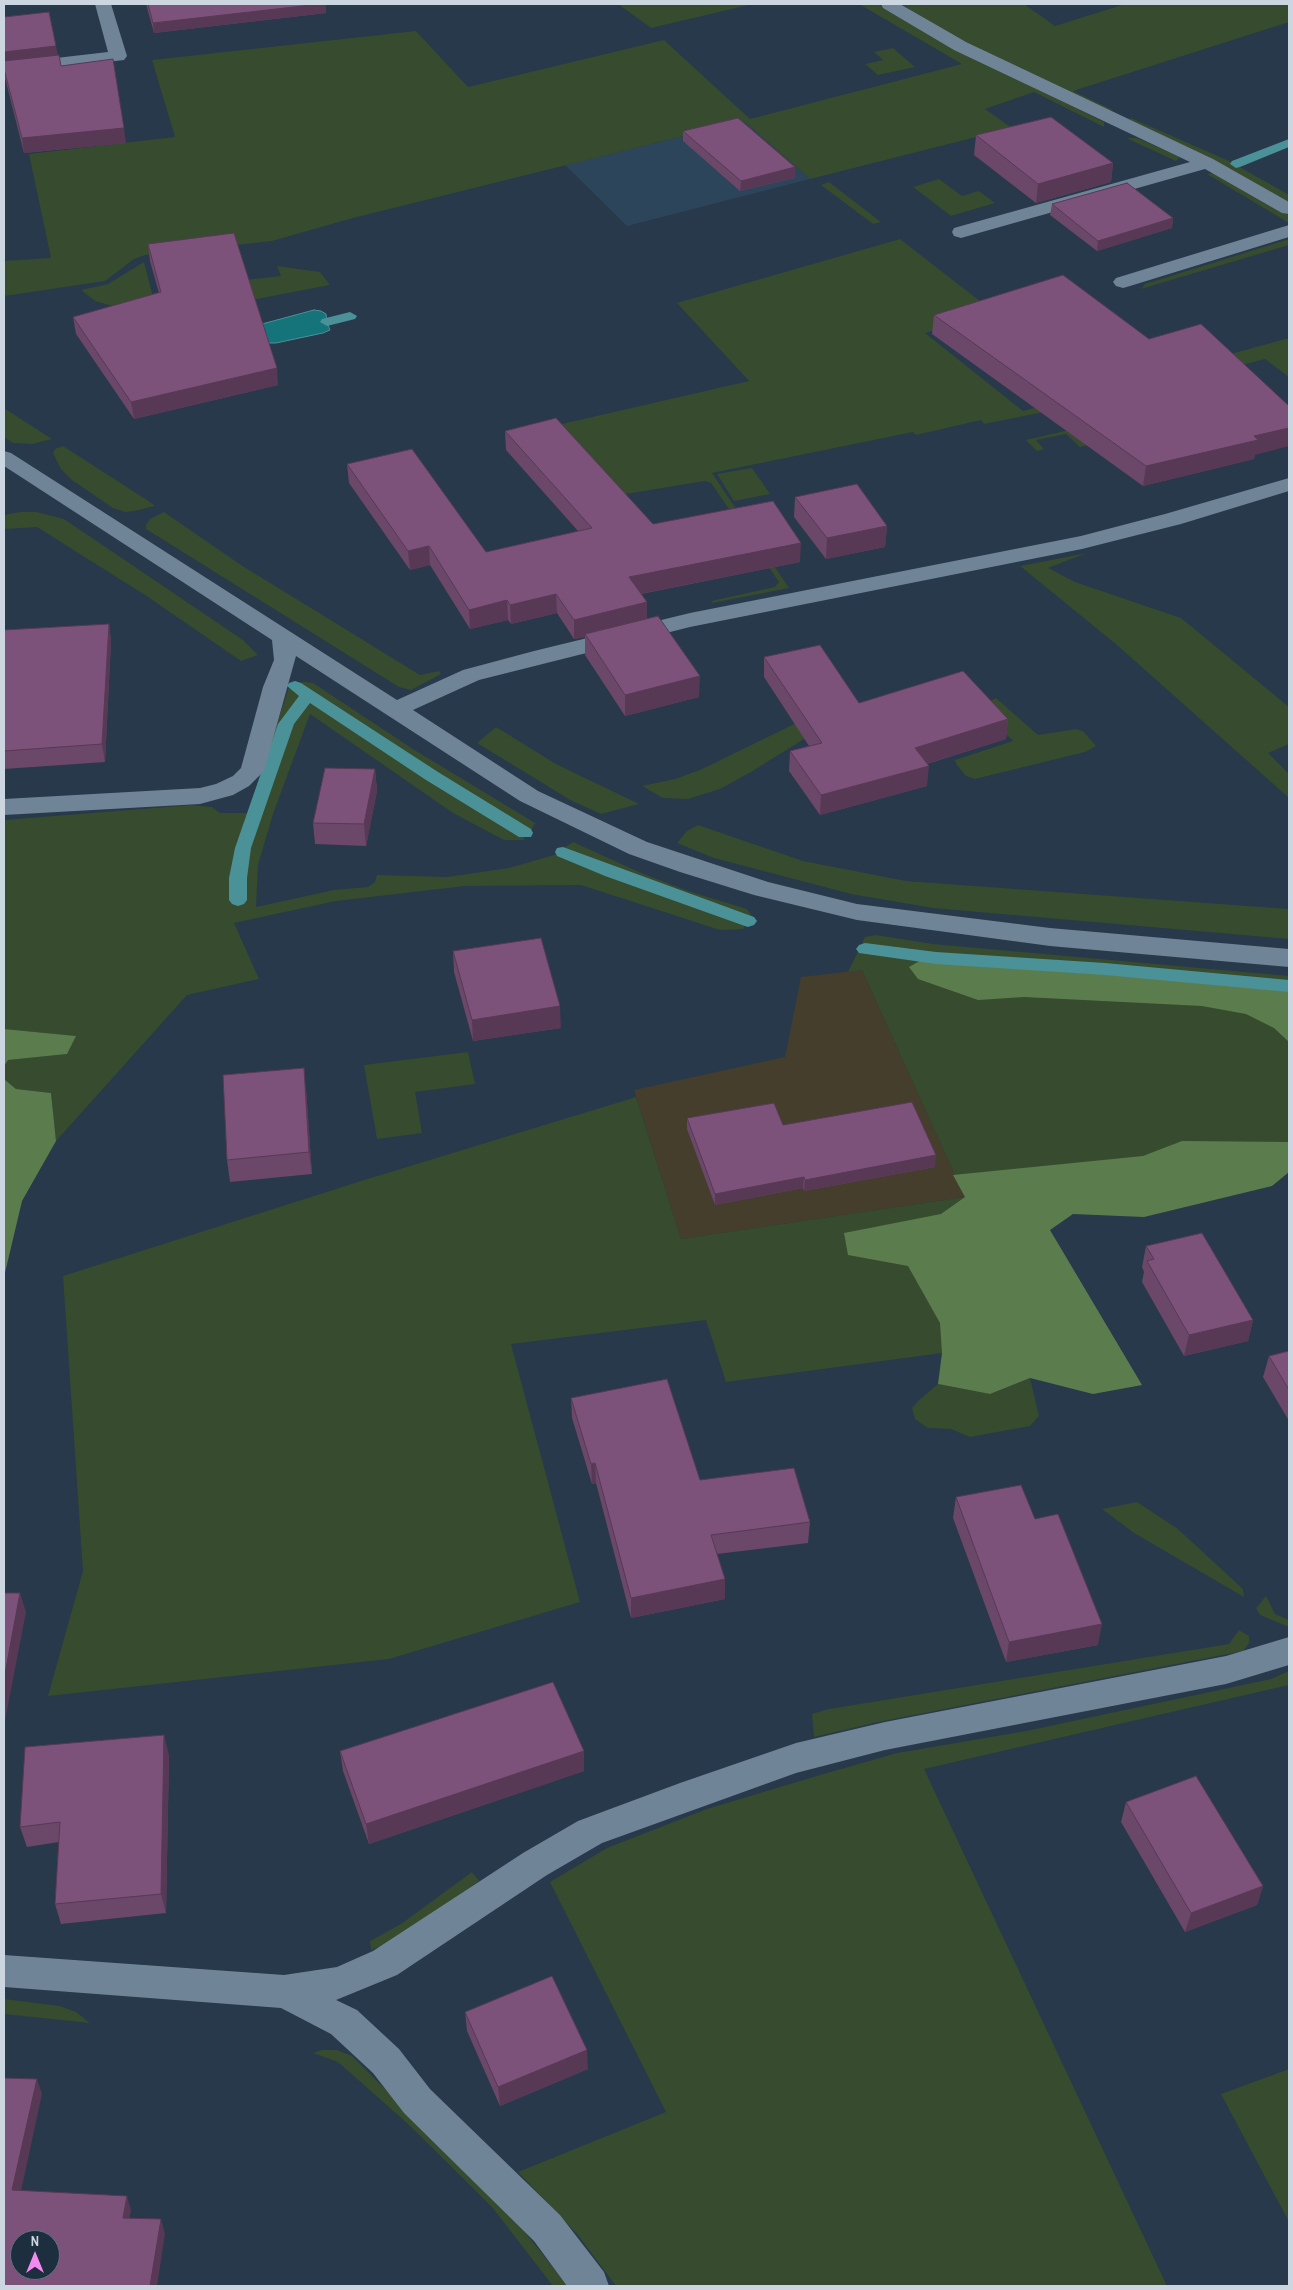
<!DOCTYPE html>
<html>
<head>
<meta charset="utf-8">
<style>
  body { margin:0 }
  #map { position:relative; width:1293px; height:2290px; overflow:hidden; background:#27394a; font-family:"Archivo Narrow",sans-serif }
  canvas { display:block }
  .frame { position:absolute; inset:0; border:5px solid #cbd6e1; pointer-events:none }
  .north { position:absolute; left:10px; top:2230px; width:50px; height:50px; box-sizing:border-box; background:#1d2f3f; border:1px solid #637280; border-radius:50%; rotate:0deg; font-size:14px; font-weight:700; line-height:20px; text-align:center; color:#cbd6e1 }
  .north::after { content:''; display:block; margin:auto; width:18px; height:22px; background:#f489f0; clip-path:polygon(50% 0,100% 100%,50% 72%,0 100%) }
</style>
</head>
<body>
<div id="map">
<canvas width="1293" height="2290"></canvas>
<div class="frame"></div>
<div class="north">N</div>
</div>
<script>
const ctx = document.querySelector('canvas').getContext('2d');
ctx.lineJoin = 'round';
function fillPath(path, color) { ctx.fillStyle = color; ctx.fill(path, 'evenodd'); }
const toPath = rows => new Path2D(rows.map(r => 'M' + r).join(''));
function strokePath(path, color, width, dash) { ctx.strokeStyle = color; ctx.lineWidth = width; ctx.lineCap = dash ? 'butt' : 'round'; ctx.setLineDash(dash || []); ctx.stroke(path); }
fillPath(toPath([
  [862,970,965,1197,681,1239,634,1090,785,1057,801,977]
]), '#453e2c');
fillPath(toPath([
  [744,121,810,179,627,226,565,165]
]), '#2c455a');
fillPath(toPath([
  [618,4,753,4,651,28],
  [859,4,879,4,943,42,1104,122,1104,127,1034,92,985,109,1012,128,810,179,744,121,353,218,272,241,145,255,134,259,105,281,4,296,4,261,51,258,29,154,175,137,152,60,416,31,468,87,664,40,750,119,962,64],
  [901,4,1024,4,1055,26,1125,4,1289,4,1289,22,1073,91,1115,111,1104,109,1068,92,948,33],
  [893,48,915,67,878,75,865,64,883,60,874,52],
  [1131,118,1229,161,1289,195,1289,202,1220,164,1129,119],
  [1126,138,1137,138,1180,157,1176,161],
  [1215,173,1289,215,1289,223,1207,174],
  [939,179,962,196,979,191,995,203,951,216,913,187],
  [829,182,881,222,873,224,821,185],
  [900,239,994,312,925,333,1023,411,1289,338,1289,377,1265,359,1129,395,984,424,981,420,916,435,913,432,712,473,789,588,712,603,711,601,775,587,779,582,711,483,705,481,571,503,540,429,749,381,677,303],
  [1289,239,1289,245,1141,289,1145,284],
  [144,262,155,305,129,307,109,305,95,301,81,290,108,284],
  [277,266,320,272,330,285,236,303,245,280,281,276],
  [4,408,52,439,32,444,13,443,4,437],
  [1073,429,1088,445,1080,447,1066,434,1036,440,1044,449,1037,451,1026,440],
  [63,446,147,500,155,506,134,511,125,512,113,508,72,480,61,469,53,453,55,449],
  [752,468,770,494,734,501,717,474],
  [20,512,36,512,64,519,243,640,258,655,241,661,145,595,37,527,4,529,4,515],
  [164,512,241,565,420,675,439,671,441,674,411,690,399,687,146,529,146,525,150,519],
  [1087,553,1048,568,1075,582,1181,618,1289,707,1289,744,1268,753,1289,774,1289,798,1117,645,1020,566],
  [305,682,313,683,413,749,535,823,532,829,525,833,524,840,504,840,453,813,310,714,273,814,258,865,256,907,334,890,368,887,375,882,377,875,447,877,509,868,561,853,562,849,573,842,639,872,688,891,747,909,752,916,743,929,720,930,581,885,465,886,336,901,234,923,259,979,187,995,56,1141,51,1093,16,1089,4,1079,4,1066,7,1060,67,1054,75,1036,4,1029,4,820,192,805,212,807,220,813,248,813,289,687,296,683],
  [996,698,1038,735,1076,729,1083,731,1096,746,1085,752,975,779,966,776,957,765,955,760,1013,741,979,706],
  [823,710,820,729,751,772,720,789,688,799,663,798,642,786,675,779,702,769],
  [496,727,556,764,639,804,601,814,572,801,477,743],
  [698,825,803,861,906,881,1289,909,1289,939,933,908,851,894,714,858,677,843,687,831],
  [876,935,933,944,1289,976,1289,1153,1026,1188,942,1353,726,1382,706,1320,511,1344,580,1602,389,1659,48,1696,83,1571,63,1276,361,1181,636,1097,681,1239,965,1197,862,970,848,972,865,937],
  [468,1052,475,1084,415,1092,422,1133,377,1139,364,1065],
  [1030,1378,1039,1416,1030,1426,970,1437,951,1429,928,1428,915,1419,912,1408,919,1400,938,1384,990,1394],
  [1137,1502,1178,1529,1243,1589,1244,1597,1134,1533,1102,1509],
  [1266,1596,1275,1614,1289,1620,1289,1627,1260,1615,1256,1608],
  [1239,1630,1249,1636,1249,1643,1243,1651,878,1722,814,1737,812,1714,829,1709,1229,1644],
  [1289,1671,1289,1685,924,1769,1167,2286,616,2286,578,2235,518,2172,666,2112,550,1882,607,1848,707,1809,820,1775,897,1753,1026,1731,1271,1679],
  [472,1872,479,1881,422,1922,384,1945,371,1950,370,1941,401,1924],
  [4,1999,60,2006,76,2012,90,2023,4,2014],
  [322,2050,337,2050,352,2056,512,2216,568,2286,553,2286,492,2207,408,2124,338,2062,313,2053],
  [1289,2069,1289,2222,1221,2094]
]), '#374b2e');
fillPath(toPath([
  [923,959,1289,990,1289,1042,1274,1028,1246,1014,1202,1006,1024,997,978,1000,918,979,909,967],
  [4,1029,76,1036,67,1054,8,1060,4,1066],
  [4,1079,16,1089,51,1093,56,1141,22,1201,4,1277],
  [1182,1141,1289,1142,1289,1172,1272,1186,1144,1217,1073,1214,1050,1230,1142,1385,1093,1394,1030,1378,990,1394,938,1384,942,1353,940,1323,908,1266,848,1255,844,1233,941,1214,965,1197,953,1175,1143,1156]
]), '#5b7d4d');
const water = toPath([
  [314,310,321,311,326,314,327,322,330,330,323,333,276,343,261,343,247,328,314,310]
]);
fillPath(water, '#147479');
strokePath(water, '#4b9198', 1);
fillPath(toPath([
  [1289,139,1289,147,1240,167,1236,168,1230,164,1232,161,1289,139],
  [350,312,357,316,355,319,327,326,320,322,322,319,350,312],
  [295,681,301,683,438,772,531,829,533,833,531,837,519,837,426,780,310,703,294,724,251,848,247,878,247,900,244,904,238,906,232,904,229,900,229,878,235,848,278,724,299,696,287,686,289,683,295,681],
  [563,847,754,917,757,921,754,925,748,927,742,925,605,876,557,856,555,852,557,848,563,847],
  [865,943,936,952,1105,963,1289,980,1289,992,1105,975,936,964,859,953,856,949,859,945,865,943]
]), '#4b9198');
fillPath(toPath([
  [95,4,111,4,127,56,124,60,4,74,4,64,108,52,95,4],
  [881,4,900,4,966,42,1213,159,1289,202,1289,214,1282,213,1205,169,968,236,961,238,954,236,952,232,954,228,1190,162,954,50,883,8,881,4],
  [1289,225,1289,237,1130,286,1123,288,1116,286,1113,282,1116,278,1289,225],
  [4,451,11,453,397,700,463,670,534,651,690,613,1081,536,1165,514,1289,478,1289,491,1181,524,1082,549,690,627,479,680,413,710,538,791,647,842,768,882,857,904,1050,928,1289,949,1289,967,1050,946,857,920,754,895,680,872,629,854,520,801,296,656,264,771,249,786,233,795,200,804,4,815,4,799,200,788,216,784,233,776,241,768,263,687,274,660,272,640,4,466,4,451],
  [1289,1637,1289,1665,1226,1684,885,1750,796,1773,602,1843,547,1875,397,1975,336,2000,357,2010,399,2049,430,2089,560,2215,604,2272,609,2286,567,2286,534,2241,404,2113,373,2073,331,2034,281,2008,4,1987,4,1955,284,1975,337,1967,373,1951,523,1853,578,1821,680,1783,796,1743,885,1722,1226,1656,1289,1637]
]), '#6f8497');
fillPath(toPath([
  [146,4,326,4,326,13,154,33],
  [4,17,58,55,61,66,126,143,24,153,4,74],
  [683,131,795,178,740,191,683,141],
  [976,135,1113,163,1111,182,1036,203,974,155],
  [1052,204,1173,218,1172,228,1097,251,1050,215],
  [148,244,278,385,134,419,76,334,73,317,159,293,150,261],
  [934,315,1255,455,1254,459,1143,486,932,334],
  [505,431,653,524,800,562,641,594,647,619,699,697,625,716,585,655,585,637,574,639,557,613,511,624,508,620,470,629,430,565,410,570,349,483,347,464,486,552,578,531,506,450],
  [795,497,887,526,885,547,826,559,794,517],
  [109,624,111,641,105,762,4,769,4,630],
  [764,657,859,703,1008,719,1006,739,927,764,927,786,820,815,789,771,790,751,809,746,764,677],
  [375,769,377,791,366,846,315,844,313,823],
  [453,951,561,1028,473,1041,454,972],
  [306,1089,312,1174,230,1182,227,1160],
  [687,1118,783,1125,935,1167,804,1191,803,1188,715,1205,687,1129],
  [1146,1246,1253,1320,1248,1341,1184,1356,1142,1282,1144,1272,1142,1267],
  [1289,1351,1289,1421,1263,1377,1269,1356],
  [571,1398,700,1480,810,1522,808,1543,717,1554,725,1579,725,1599,631,1618,596,1483,592,1484,572,1418],
  [956,1497,1035,1519,1098,1645,1006,1662,953,1518],
  [340,1751,584,1751,584,1771,369,1844,343,1771],
  [169,1755,166,1913,61,1924,55,1904,59,1842,27,1847,20,1827],
  [1126,1802,1263,1886,1257,1905,1185,1932,1121,1822],
  [465,2012,588,2069,500,2106,467,2031]
]), '#6b476a');
fillPath(toPath([
  [320,4,326,4,326,13,154,33,153,23],
  [56,46,58,56,4,62,4,52],
  [124,128,126,143,24,153,22,138],
  [1113,163,1111,182,1036,203,1038,184],
  [795,167,795,178,740,191,741,181],
  [1173,218,1172,228,1097,251,1098,241],
  [277,368,278,385,134,419,131,402],
  [1289,428,1289,446,1255,455,1254,459,1143,486,1146,466,1254,436],
  [887,526,885,547,826,559,827,538],
  [801,543,800,562,629,596,629,577],
  [429,546,430,565,410,570,408,551],
  [556,594,557,613,511,624,510,605],
  [507,600,508,620,470,629,469,610],
  [647,602,647,622,585,634,585,637,574,639,574,620],
  [109,624,111,641,105,762,102,744],
  [700,676,699,697,625,716,625,695],
  [1008,719,1006,739,913,768,915,748],
  [929,766,927,786,820,815,821,795],
  [375,769,377,791,366,846,364,824],
  [560,1006,561,1028,473,1041,472,1020],
  [304,1068,306,1089,312,1174,309,1152],
  [936,1155,935,1167,804,1191,805,1180],
  [804,1177,803,1188,715,1205,715,1194],
  [1253,1320,1248,1341,1184,1356,1189,1335],
  [595,1463,596,1483,592,1484,591,1464],
  [725,1579,725,1599,631,1618,631,1598],
  [20,1593,26,1612,4,1726,4,1679],
  [1102,1624,1098,1645,1006,1662,1009,1642],
  [164,1735,169,1755,166,1913,161,1894],
  [584,1751,584,1771,369,1844,366,1824],
  [1263,1886,1257,1905,1185,1932,1191,1913],
  [587,2050,588,2069,500,2106,498,2087],
  [37,2079,42,2094,18,2205,12,2190],
  [127,2196,131,2210,127,2232,123,2218],
  [161,2219,165,2234,157,2286,150,2286]
]), '#573956');
const building = toPath([
  [148,4,320,4,153,23,148,4],
  [49,12,56,46,4,52,4,17,49,12],
  [59,55,61,66,113,59,124,128,22,138,4,69,4,61,59,55],
  [1051,117,1113,163,1038,184,976,135,1051,117],
  [738,118,795,167,741,181,683,131,738,118],
  [1127,183,1173,218,1098,241,1052,204,1127,183],
  [234,233,277,368,131,402,73,317,161,292,148,244,234,233],
  [1063,275,1149,339,1201,324,1289,406,1289,428,1254,436,1258,440,1146,466,934,315,1063,275],
  [556,418,653,524,773,501,801,543,629,577,647,602,574,620,556,594,510,605,507,600,469,610,429,546,408,551,347,464,412,449,486,552,592,528,505,431,556,418],
  [857,484,887,526,827,538,795,497,857,484],
  [658,616,700,676,625,695,585,634,658,616],
  [109,624,102,744,4,751,4,630,109,624],
  [820,645,859,703,963,671,1008,719,915,748,929,766,821,795,790,751,822,743,764,657,820,645],
  [325,768,375,769,364,824,313,823,325,768],
  [541,938,560,1006,472,1020,453,951,541,938],
  [304,1068,309,1152,227,1160,223,1075,304,1068],
  [912,1102,936,1155,805,1180,804,1177,715,1194,687,1118,774,1103,783,1125,912,1102],
  [1202,1233,1253,1320,1189,1335,1147,1261,1154,1259,1146,1246,1202,1233],
  [1289,1351,1289,1390,1269,1356,1289,1351],
  [667,1379,700,1480,794,1468,810,1522,711,1535,725,1579,631,1598,595,1463,591,1464,571,1398,667,1379],
  [1021,1485,1035,1519,1058,1514,1102,1624,1009,1642,956,1497,1021,1485],
  [4,1593,20,1593,4,1679,4,1593],
  [553,1682,584,1751,366,1824,340,1751,553,1682],
  [164,1735,161,1894,55,1904,60,1822,20,1827,25,1747,164,1735],
  [1196,1776,1263,1886,1191,1913,1126,1802,1196,1776],
  [552,1976,587,2050,498,2087,465,2012,552,1976],
  [4,2078,37,2079,12,2190,127,2196,123,2218,161,2219,150,2286,4,2286,4,2078],
  [20,2240,50,2240,50,2270,20,2270,20,2240]
]);
fillPath(building, '#7c527b');
strokePath(building, '#573956', 1);
</script>
</body>
</html>
